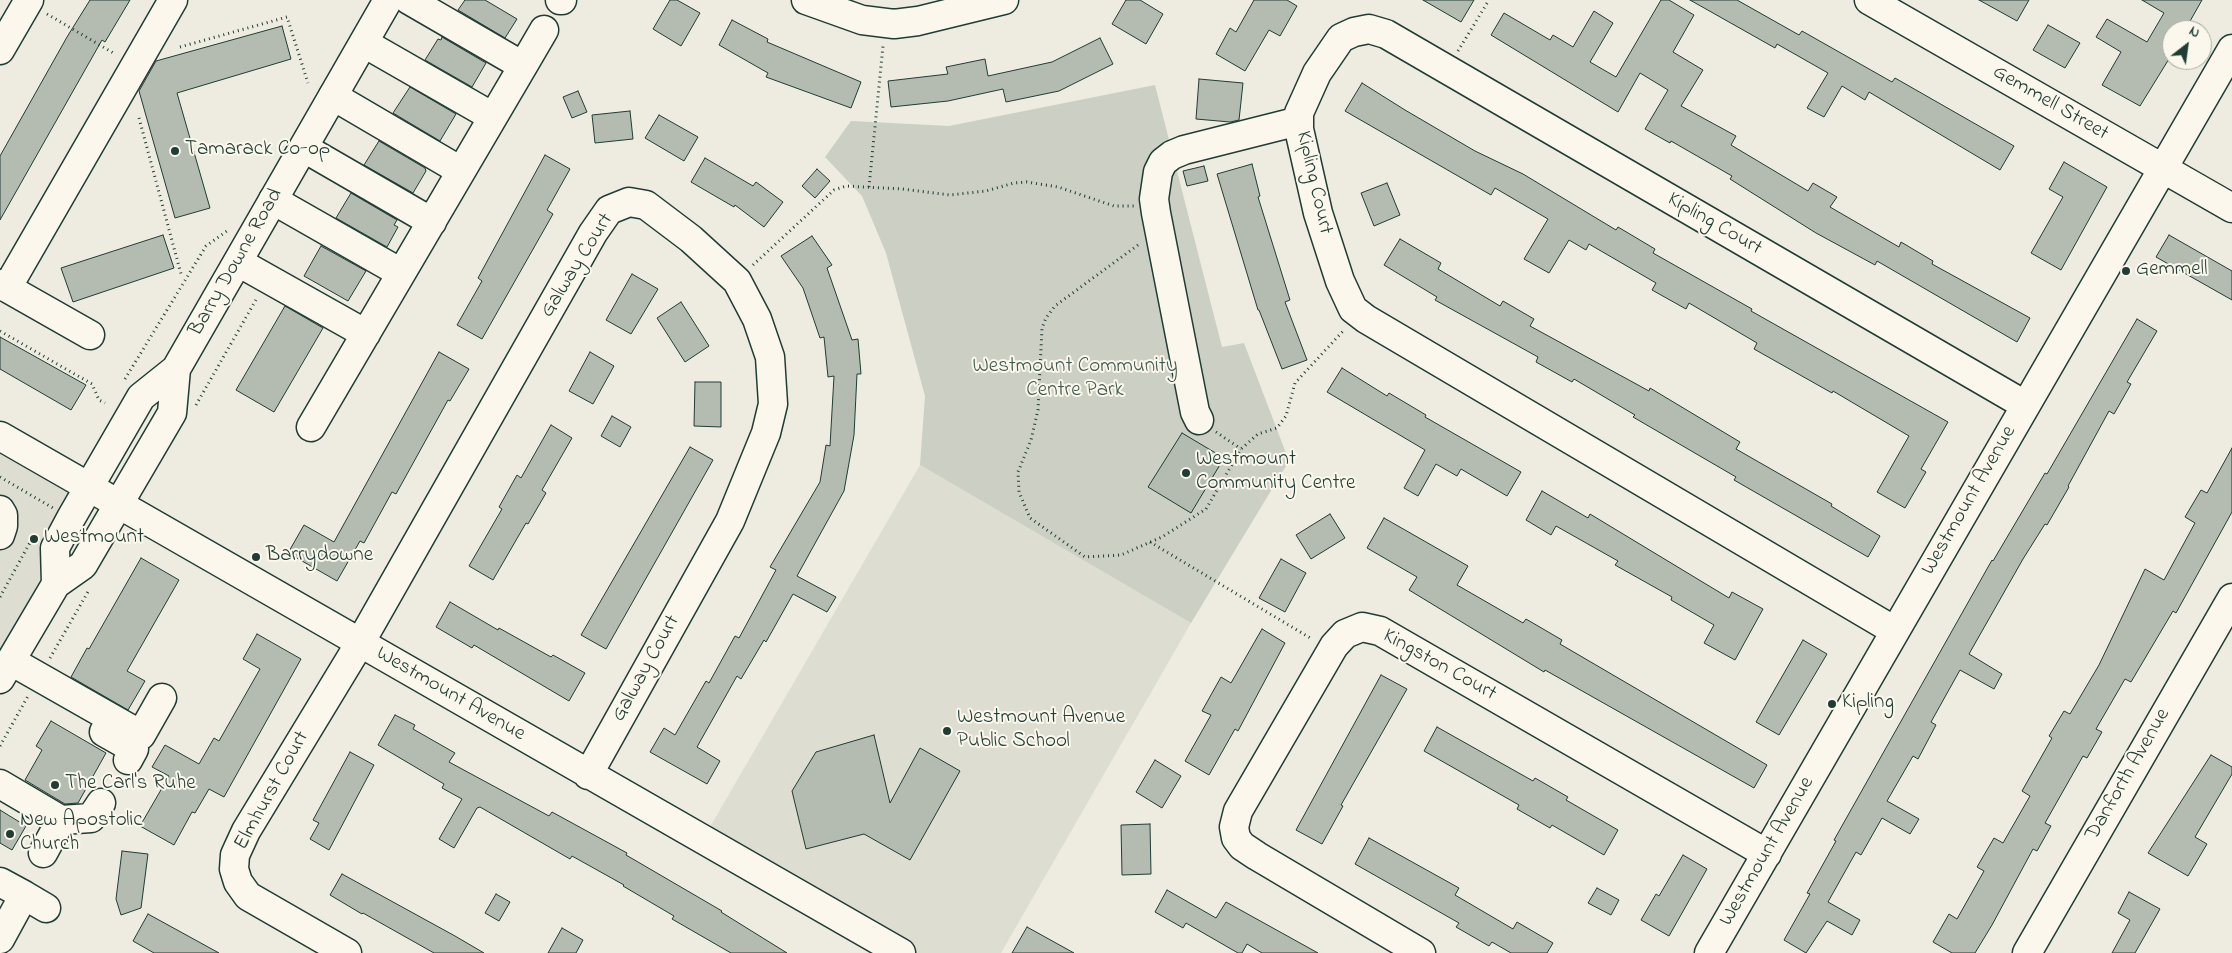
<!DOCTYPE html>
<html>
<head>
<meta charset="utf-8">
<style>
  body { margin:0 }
  #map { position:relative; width:2232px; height:953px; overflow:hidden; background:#eeece1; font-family:"Indie Flower",sans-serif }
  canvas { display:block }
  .north { position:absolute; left:2162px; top:20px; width:50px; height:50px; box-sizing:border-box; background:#fbf7ec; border:1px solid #a3ada2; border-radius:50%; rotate:30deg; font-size:14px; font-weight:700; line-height:20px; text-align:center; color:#1f3d34 }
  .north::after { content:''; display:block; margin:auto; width:18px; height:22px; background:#1f3d34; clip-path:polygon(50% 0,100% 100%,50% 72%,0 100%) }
</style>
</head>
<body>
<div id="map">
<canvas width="2232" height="953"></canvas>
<div class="north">N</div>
</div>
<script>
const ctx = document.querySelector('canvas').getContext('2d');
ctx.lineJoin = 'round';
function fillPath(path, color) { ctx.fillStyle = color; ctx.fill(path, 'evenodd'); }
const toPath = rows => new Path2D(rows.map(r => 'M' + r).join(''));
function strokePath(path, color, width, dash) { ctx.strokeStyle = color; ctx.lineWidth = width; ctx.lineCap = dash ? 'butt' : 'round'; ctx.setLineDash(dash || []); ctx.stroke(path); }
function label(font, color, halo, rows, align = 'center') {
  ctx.font = font + ' "Indie Flower",sans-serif'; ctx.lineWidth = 4; ctx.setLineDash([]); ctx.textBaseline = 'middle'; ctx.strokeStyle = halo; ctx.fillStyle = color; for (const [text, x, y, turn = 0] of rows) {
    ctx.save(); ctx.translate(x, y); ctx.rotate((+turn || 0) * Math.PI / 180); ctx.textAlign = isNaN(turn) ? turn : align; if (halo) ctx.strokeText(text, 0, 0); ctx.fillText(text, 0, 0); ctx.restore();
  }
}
fillPath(toPath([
  [0,437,87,488,56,584,0,678],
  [920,465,1191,623,1001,953,905,953,703,839]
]), '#ddddd2');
fillPath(toPath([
  [1155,85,1222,347,1244,343,1289,461,1191,623,920,465,925,396,886,253,862,196,825,157,851,121,949,126]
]), '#cbcfc4');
const building = toPath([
  [90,0,130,0,105,42,102,40,0,220,0,156,67,37,90,0],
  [465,0,485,0,517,19,505,38,458,10,465,0],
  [670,0,677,0,700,13,681,46,653,29,670,0],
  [1126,0,1140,0,1163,14,1146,44,1112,24,1126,0],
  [1254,0,1287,0,1297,6,1280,36,1269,30,1245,71,1216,54,1230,28,1236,32,1254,0],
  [1423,0,1474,0,1461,22,1423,0],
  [1661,0,1669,0,1694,15,1673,52,1703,70,1681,106,1736,136,1731,145,1808,191,1813,183,1837,197,1830,207,1899,247,1901,242,1933,261,1932,264,2030,318,2017,342,1877,261,1875,265,1816,233,1730,179,1732,176,1671,141,1670,143,1645,129,1668,90,1640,73,1618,112,1491,35,1504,13,1550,40,1553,35,1573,47,1594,11,1613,23,1590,62,1616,77,1661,0],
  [1690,0,1737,0,1799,35,1802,31,1892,82,1895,78,2014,146,2000,170,1869,92,1865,100,1842,86,1824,117,1807,108,1828,73,1777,44,1775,48,1690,0],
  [1979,0,2029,0,2017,21,1979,0],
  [2142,0,2202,0,2185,30,2172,30,2172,54,2140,106,2102,85,2121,52,2096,37,2107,19,2147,42,2164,13,2142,0],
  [732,20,768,39,767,42,861,82,851,108,766,77,768,73,719,45,732,20],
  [2048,25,2080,43,2065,68,2033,50,2048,25],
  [282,26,291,59,177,93,210,208,175,218,139,91,156,61,282,26],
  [442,37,486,63,472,87,425,60,438,39,441,40,442,37],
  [1100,38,1113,64,1059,91,1006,102,1003,89,948,101,891,107,888,81,948,74,946,67,985,59,988,76,1052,62,1100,38],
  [1199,79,1243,83,1239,120,1230,122,1196,119,1199,79],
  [1362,83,1405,110,1475,151,1523,174,1616,230,1618,227,1655,249,1653,253,1752,309,1751,311,1948,422,1921,469,1926,472,1905,508,1877,492,1909,436,1833,391,1832,393,1754,349,1757,343,1689,303,1686,309,1652,290,1656,283,1589,244,1586,250,1569,240,1549,273,1524,259,1548,219,1495,188,1491,195,1345,111,1362,83],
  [410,87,456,114,440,141,393,113,410,87],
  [578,91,587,112,572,118,563,97,578,91],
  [630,111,633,139,595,143,592,115,630,111],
  [659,115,698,137,684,161,645,138,659,115],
  [379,141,425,168,426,171,413,193,364,165,379,141],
  [545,155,570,169,547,210,553,214,482,339,457,325,482,281,478,278,545,155],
  [705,158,753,186,756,182,783,202,764,227,735,205,734,207,691,182,705,158],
  [2064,162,2107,187,2061,270,2031,253,2063,197,2049,189,2064,162],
  [1252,164,1260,196,1258,197,1290,300,1285,302,1307,360,1282,369,1259,310,1258,310,1217,174,1252,164],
  [1204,166,1208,181,1187,186,1183,171,1204,166],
  [817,169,830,181,815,198,802,186,817,169],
  [1387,183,1400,215,1374,226,1361,193,1387,183],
  [351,193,397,220,394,225,398,227,387,247,336,218,351,193],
  [163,235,174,268,73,302,61,268,163,235],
  [2169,235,2232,271,2232,300,2156,257,2169,235],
  [812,236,832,265,827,268,852,340,858,339,861,374,857,374,854,435,844,491,797,576,836,597,827,612,793,594,766,642,764,640,741,679,737,676,697,747,720,761,707,784,650,752,664,728,675,735,706,681,709,683,735,636,739,638,776,570,770,567,820,482,826,445,830,446,834,376,828,377,824,337,820,338,803,288,781,256,812,236],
  [1400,239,1441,263,1438,269,1500,306,1503,301,1534,319,1530,326,1649,391,1650,388,1740,442,1736,449,1832,504,1831,506,1880,536,1868,557,1734,480,1736,477,1633,417,1635,415,1574,379,1572,382,1536,362,1538,357,1435,300,1437,297,1384,265,1400,239],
  [321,246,366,271,348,301,304,276,321,246],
  [632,274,658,289,631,334,606,320,632,274],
  [681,302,709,346,685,362,657,318,681,302],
  [285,306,323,328,274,412,236,390,285,306],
  [2137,319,2157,331,2127,382,2131,384,2114,414,2109,411,2068,486,2069,487,2047,525,2045,524,2023,559,1969,654,2002,674,1994,689,1960,670,1931,722,1936,725,1918,759,1913,756,1887,801,1919,819,1910,834,1882,818,1861,855,1856,852,1828,902,1860,920,1852,935,1827,921,1806,953,1784,940,1810,894,1807,893,1836,841,1834,840,1992,560,1993,561,2045,473,2047,474,2137,319],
  [0,337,86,385,71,410,0,369,0,337],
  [439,352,469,369,450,401,448,400,396,494,392,492,364,543,360,541,337,581,288,553,304,525,334,542,439,352],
  [590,352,614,366,593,404,569,391,590,352],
  [1342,368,1387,396,1389,393,1426,415,1425,417,1521,472,1507,496,1461,469,1457,476,1436,464,1418,496,1404,488,1425,450,1327,392,1342,368],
  [695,382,721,382,721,427,694,426,695,382],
  [612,416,631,427,620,447,601,436,612,416],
  [551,425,572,438,542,490,546,493,528,524,526,523,493,580,469,566,502,509,499,507,517,475,521,478,551,425],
  [1182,433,1224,458,1191,513,1148,487,1182,433],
  [690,447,713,460,606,649,581,635,690,447],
  [2232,448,2232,512,2176,613,2173,611,2131,682,2125,679,2096,729,2102,732,2087,758,2083,756,2045,823,2051,826,2037,851,2033,849,1992,925,1975,953,1952,953,1933,942,1949,914,1957,919,1984,871,1977,867,1994,838,2003,843,2030,796,2022,791,2052,738,2049,736,2064,711,2070,714,2099,665,2145,569,2164,580,2195,523,2185,517,2201,490,2207,493,2232,448],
  [1542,491,1588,518,1590,514,1729,598,1732,592,1763,609,1735,660,1704,643,1714,625,1671,600,1672,597,1615,565,1618,561,1556,526,1551,535,1526,520,1542,491],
  [1330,514,1345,538,1311,559,1296,535,1330,514],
  [1384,518,1468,566,1457,585,1523,623,1526,619,1562,640,1560,644,1767,765,1754,788,1545,670,1544,672,1409,590,1417,577,1367,548,1384,518],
  [141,558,179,580,127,671,145,681,128,710,71,677,87,648,89,649,141,558],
  [1281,559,1306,573,1285,612,1259,598,1281,559],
  [450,602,498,630,499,628,551,657,553,655,585,673,569,701,474,645,472,648,436,627,450,602],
  [1262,629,1285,643,1238,731,1235,729,1209,775,1185,761,1211,715,1202,711,1221,677,1231,683,1262,629],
  [257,634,301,659,224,797,209,789,195,813,192,812,174,845,140,826,169,776,152,767,165,745,199,764,214,738,219,741,260,669,243,659,257,634],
  [1803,640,1827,654,1779,735,1756,722,1803,640],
  [1381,675,1407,689,1341,805,1343,806,1322,844,1296,830,1381,675],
  [395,715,415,725,413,729,455,753,449,762,549,816,552,812,627,853,626,855,722,911,721,912,787,953,731,953,672,919,674,916,623,886,624,885,572,856,570,859,480,807,477,808,454,848,439,839,462,799,442,788,444,784,378,745,395,715],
  [51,721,106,753,78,803,65,804,25,780,42,750,36,746,51,721],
  [1437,727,1533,781,1535,778,1568,797,1566,800,1618,830,1604,855,1552,825,1550,828,1517,809,1519,805,1424,751,1437,727],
  [874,735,890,803,920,748,960,771,910,860,864,834,806,849,792,791,816,752,874,735],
  [350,752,374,765,329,850,310,839,319,823,313,820,350,752],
  [2211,755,2232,767,2232,774,2195,837,2207,844,2188,876,2148,853,2211,755],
  [1155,760,1181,776,1162,808,1136,792,1155,760],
  [0,810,26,826,12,850,0,843,0,810],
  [1150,824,1151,874,1122,875,1121,825,1150,824],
  [1369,838,1459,888,1455,895,1513,929,1517,922,1553,943,1547,953,1511,953,1492,942,1489,946,1456,927,1459,923,1355,864,1369,838],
  [122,851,148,854,141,908,121,915,116,899,122,851],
  [1683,855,1707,869,1669,936,1641,920,1656,894,1659,896,1683,855],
  [342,874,455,936,484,953,434,953,363,913,362,914,330,895,342,874],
  [1597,888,1619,900,1611,915,1588,903,1597,888],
  [1167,890,1216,918,1226,902,1318,953,1262,953,1247,944,1242,953,1238,953,1186,923,1183,928,1155,912,1167,890],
  [2129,892,2160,909,2135,953,2112,953,2130,920,2118,913,2129,892],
  [496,894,510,902,499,921,485,913,496,894],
  [148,914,219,953,154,953,133,941,148,914],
  [1027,927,1074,953,1012,953,1027,927],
  [562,928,583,940,576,953,548,953,562,928]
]);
fillPath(building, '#b4bbb0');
strokePath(building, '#1f3d34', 1);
const minor = toPath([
  [560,0,562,0],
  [806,0,862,20,894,24,918,21,1004,0],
  [1869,0,2232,208],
  [364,43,493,117],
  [0,50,29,0],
  [523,66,544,30],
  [333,96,461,171],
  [304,148,432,222],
  [273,200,401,273],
  [238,262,366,334],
  [0,284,90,335],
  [7,288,173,0],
  [1199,420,1195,412,1156,213,1154,199,1158,172,1163,162,1172,155,1184,150,1299,121],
  [311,427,523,66,409,0],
  [0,436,901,953],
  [0,510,3,515,3,526,0,535],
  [1895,631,1366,319,1353,309,1340,281,1318,213,1299,129,1299,113,1317,73,1341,38,1354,32,1369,29,1386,34,2025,405],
  [11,661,141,735,162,698],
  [104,732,134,749,128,760],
  [0,784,61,820,91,818,101,803],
  [43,853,61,820],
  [0,882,24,895,0,939],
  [24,895,46,908],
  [347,953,248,896,238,882,234,869,235,855,246,831,360,643,593,233,609,210,629,202,646,205,691,239,737,281,757,319,770,357,773,404,766,433,730,521,588,775],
  [1421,953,1257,856,1242,846,1236,838,1234,827,1238,811,1334,646,1345,634,1362,627,1380,631,1767,854],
  [1709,953,2232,49],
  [2027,953,2232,598]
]);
const major = toPath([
  [56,584,55,548,71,518,141,397,176,369,388,0],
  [0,679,56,584,83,565,172,413,176,369]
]);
strokePath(minor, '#1f3d34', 31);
strokePath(major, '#1f3d34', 31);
strokePath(toPath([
  [47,14,115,54],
  [180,47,287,17,308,83],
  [1458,51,1489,0],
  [139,118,181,274],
  [869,187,883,46],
  [1138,245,1055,306,1046,318,1042,328,1038,410,1031,440,1018,472,1019,492,1030,518,1085,557,1121,555,1162,537,1206,509,1241,449,1258,434,1277,428,1286,416,1295,383,1344,330],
  [753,265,834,190,846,186,902,189,950,195,986,191,1014,183,1027,182,1058,187,1114,206,1134,206],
  [0,331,92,384,99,400,105,403],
  [125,379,206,246,227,231],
  [196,405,257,298],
  [1216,432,1241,449],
  [0,477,53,508],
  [1150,542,1312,639],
  [0,597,33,537],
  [50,658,89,590],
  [0,746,28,696]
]), '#1f3d34', 3, [1, 4]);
strokePath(minor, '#fbf7ec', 28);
strokePath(major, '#fbf7ec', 28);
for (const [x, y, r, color] of [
  [175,151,5,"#1f3d34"],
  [2126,271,5,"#1f3d34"],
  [1186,473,5,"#1f3d34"],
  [34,539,5,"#1f3d34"],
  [256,557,5,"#1f3d34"],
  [1832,704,5,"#1f3d34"],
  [947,731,5,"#1f3d34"],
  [55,785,5,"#1f3d34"],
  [10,834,5,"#1f3d34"]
]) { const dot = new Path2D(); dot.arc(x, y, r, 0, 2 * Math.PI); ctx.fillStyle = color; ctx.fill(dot); strokePath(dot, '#fbf7ec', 2); }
label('21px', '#1f3d34', '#fbf7ec', [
  ["Gemmell Street",2050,104,30],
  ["Kipling Court",1313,183,77],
  ["Kipling Court",1714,225,30],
  ["Barry Downe Road",237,263,-60],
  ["Galway Court",578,266,-58],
  ["Westmount Avenue",1970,501,-60],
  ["Kingston Court",1439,666,29],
  ["Galway Court",647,669,-61],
  ["Westmount Avenue",450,695,30],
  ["Danforth Avenue",2129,775,-60],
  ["Elmhurst Court",273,791,-61],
  ["Westmount Avenue",1768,852,-60]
]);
label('21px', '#1f3d34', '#fbf7ec', [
  ["Tamarack Co-op",185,151],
  ["Gemmell",2136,271],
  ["Westmount",1196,461],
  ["Community Centre",1196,485],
  ["Westmount",44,539],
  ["Barrydowne",266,557],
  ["Kipling",1842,704],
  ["Westmount Avenue",957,719],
  ["Public School",957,743],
  ["The Carl's Ruhe",65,785],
  ["New Apostolic",20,822],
  ["Church",20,846]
], 'left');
label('21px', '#415a51', '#fbf7ec', [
  ["Westmount Community",1075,368],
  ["Centre Park",1075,392]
]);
</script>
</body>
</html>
